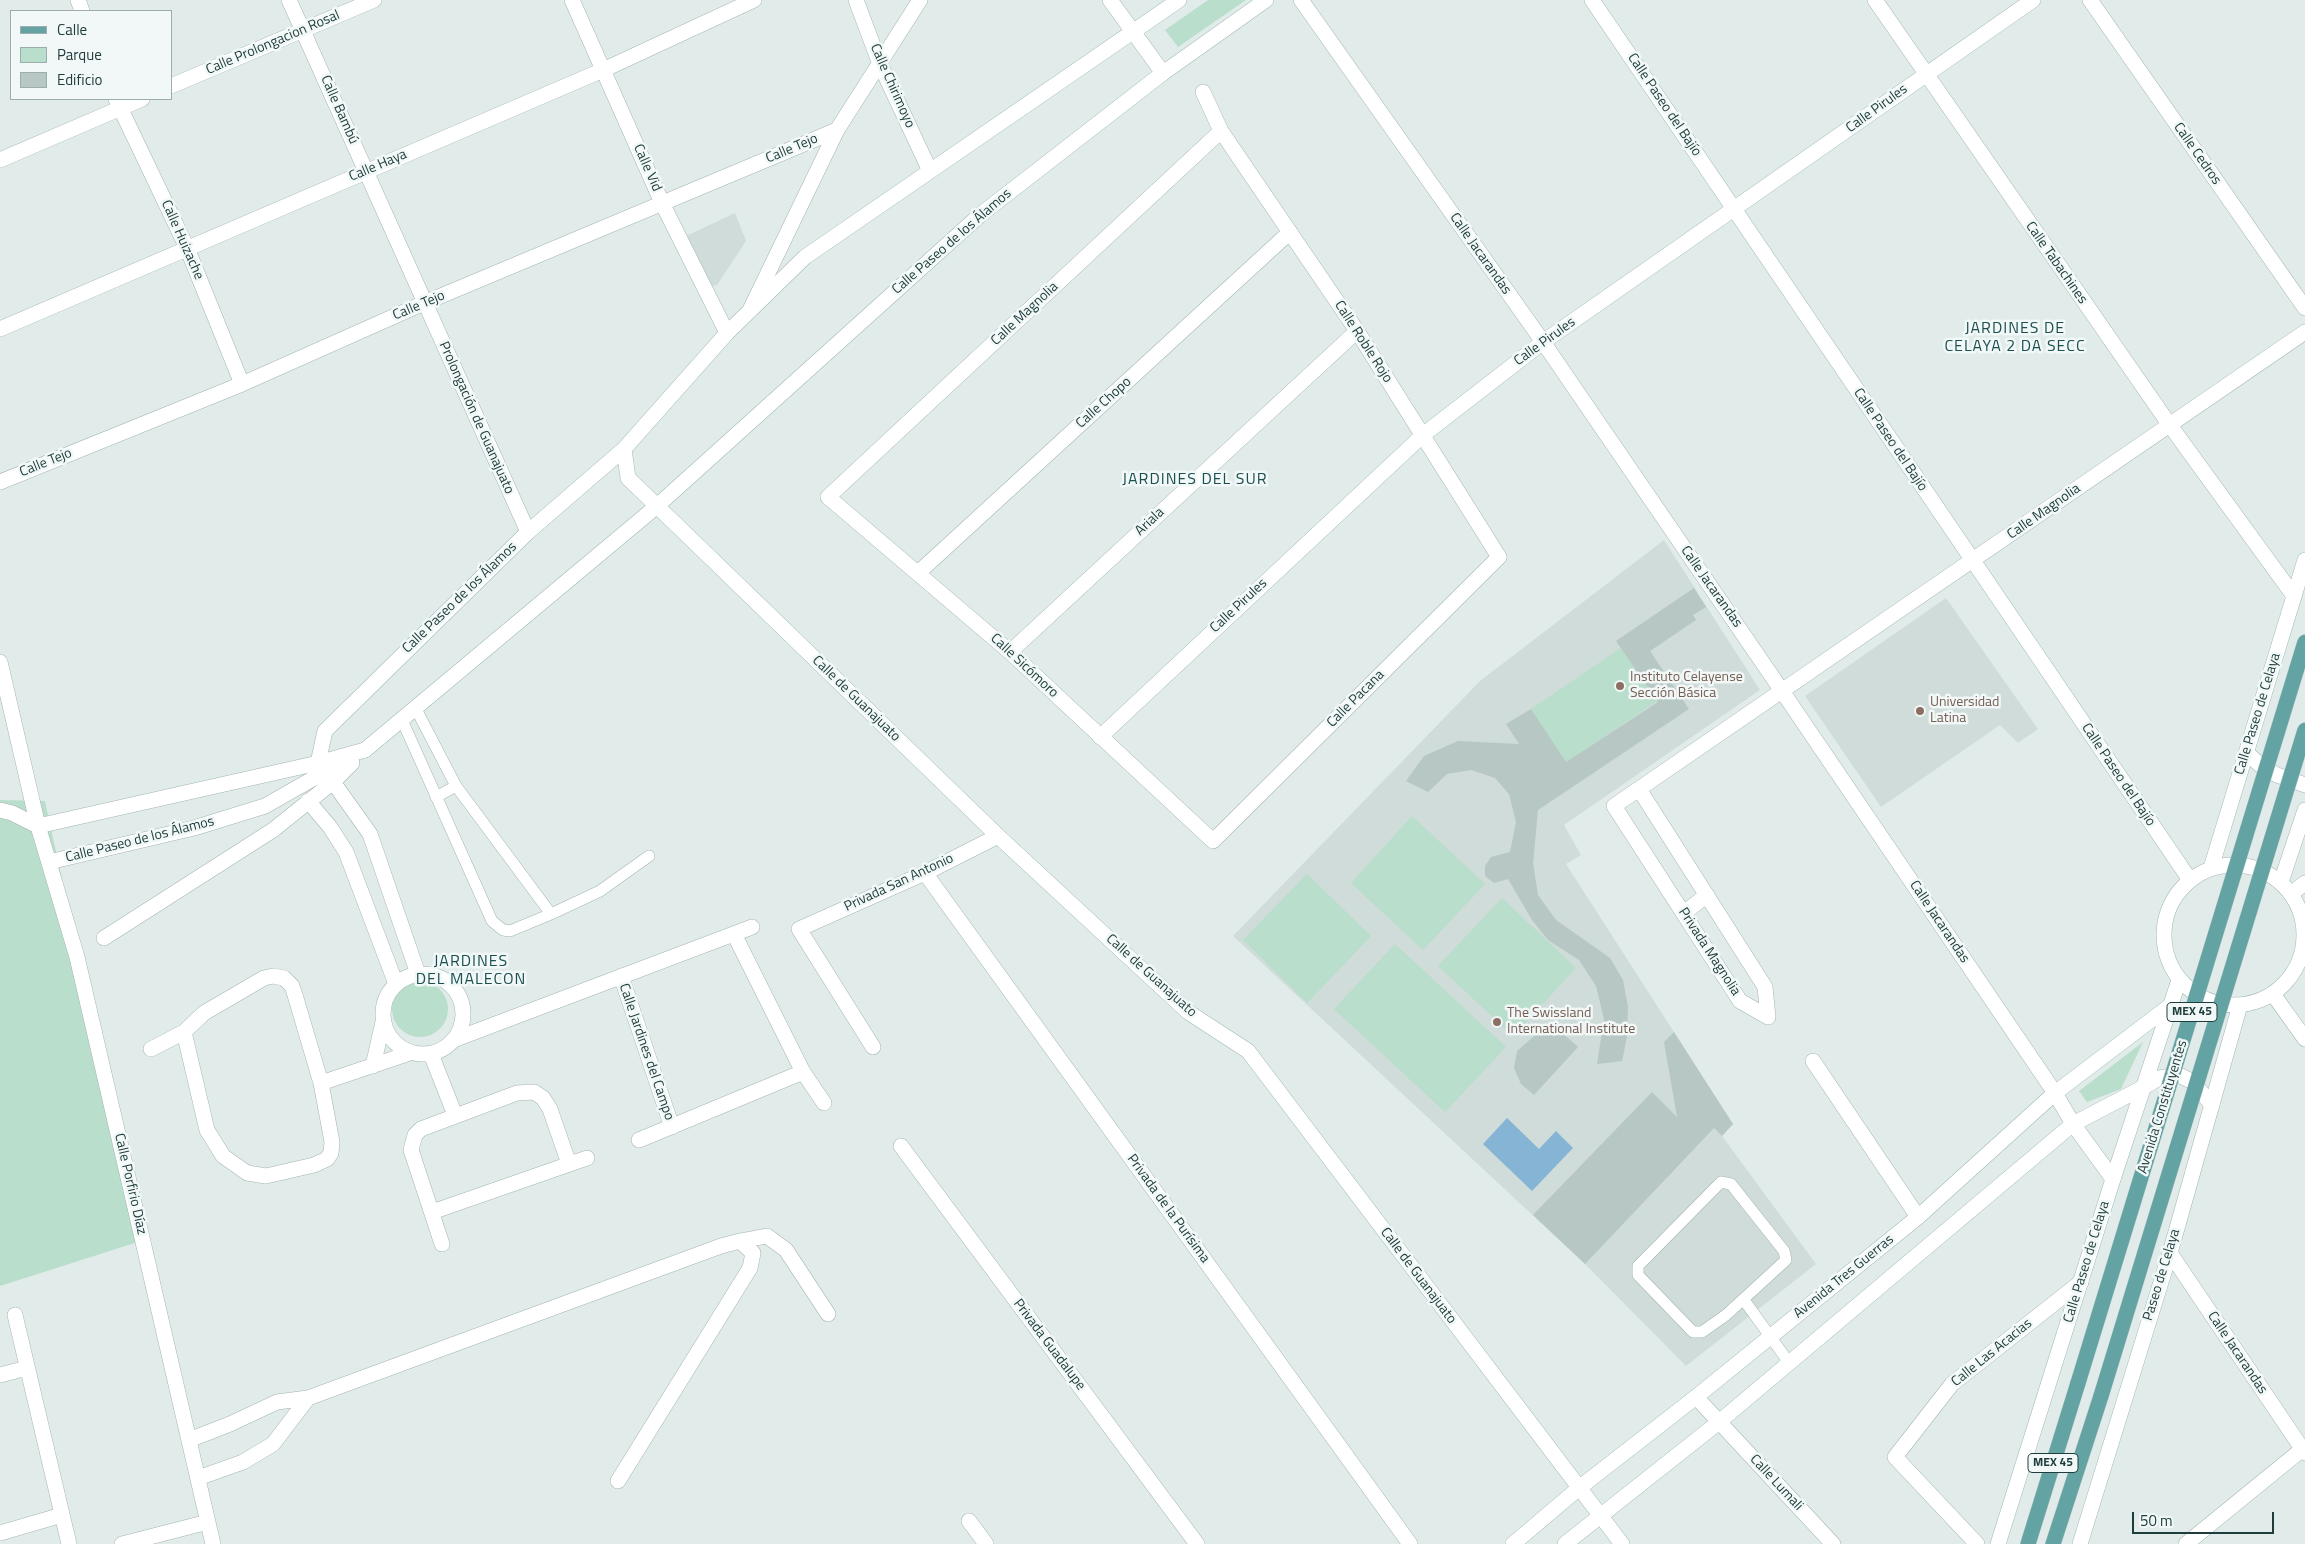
<!DOCTYPE html>
<html>
<head>
<meta charset="utf-8">
<style>
  body { margin:0 }
  #map { position:relative; width:2305px; height:1544px; overflow:hidden; background:#e1ecea; font-family:"Titillium Web",sans-serif }
  canvas { display:block }
  .legend { position:absolute; left:10px; top:10px; width:162px; height:90px; box-sizing:border-box; background:#f1f8f7; border:1px solid #9dadad; margin:0; padding:6px 9px; list-style:none; font-size:15px; color:#203d3d }
  .legend li { display:flex; align-items:center; gap:10px; height:25px }
  .legend b { width:25px; border:1px solid #9dadad }
  .scale { position:absolute; left:2132px; top:1512px; width:142px; height:22px; box-sizing:border-box; border:2px solid #203d3d; border-top:0; padding-left:6px; font-size:15px; line-height:18px; white-space:nowrap; color:#203d3d; -webkit-text-stroke:4px #f1f8f7; paint-order:stroke }
</style>
</head>
<body>
<div id="map">
<canvas width="2305" height="1544"></canvas>
<ul class="legend">
<li><b style="height:6px;background:#63a3a3"></b>Calle</li>
<li><b style="height:14px;background:#b9decc"></b>Parque</li>
<li><b style="height:14px;background:#b6c7c4"></b>Edificio</li>
</ul>
<div class="scale">50 m</div>
</div>
<script>
const ctx = document.querySelector('canvas').getContext('2d');
ctx.lineJoin = 'round';
function fillPath(path, color) { ctx.fillStyle = color; ctx.fill(path, 'evenodd'); }
const toPath = rows => new Path2D(rows.map(r => 'M' + r).join(''));
function strokePath(path, color, width, dash) { ctx.strokeStyle = color; ctx.lineWidth = width; ctx.lineCap = dash ? 'butt' : 'round'; ctx.setLineDash(dash || []); ctx.stroke(path); }
function label(font, color, halo, rows, align = 'center') {
  ctx.font = font + ' "Titillium Web",sans-serif'; ctx.lineWidth = 5; ctx.setLineDash([]); ctx.textBaseline = 'middle'; ctx.strokeStyle = halo; ctx.fillStyle = color; for (const [text, x, y, turn = 0] of rows) {
    ctx.save(); ctx.translate(x, y); ctx.rotate((+turn || 0) * Math.PI / 180); ctx.textAlign = isNaN(turn) ? turn : align; if (halo) ctx.strokeText(text, 0, 0); ctx.fillText(text, 0, 0); ctx.restore();
  }
}
fillPath(toPath([
  [735,213,746,241,717,285,707,287,682,238],
  [1664,540,1760,690,1564,825,1581,855,1566,864,1733,1124,1722,1136,1816,1264,1686,1366,1585,1264,1233,936,1480,681],
  [1946,598,2038,729,2018,743,2000,725,1881,807,1805,696]
]), '#cfdcd9');
fillPath(toPath([
  [1208,0,1246,0,1178,47,1165,30],
  [1621,648,1657,701,1566,762,1531,709],
  [0,800,45,801,141,1241,0,1286],
  [1412,816,1485,884,1423,950,1351,883],
  [1307,874,1371,936,1307,1003,1243,940],
  [1502,898,1576,968,1513,1036,1438,966],
  [1395,944,1506,1047,1445,1112,1334,1009],
  '392 1009a28 28 0 1 1 56 0a28 28 0 1 1-56 0Z',
  [2143,1042,2121,1089,2087,1102,2079,1091]
]), '#b9decc');
fillPath(toPath([
  [1507,1118,1539,1149,1556,1131,1573,1148,1532,1191,1483,1144]
]), '#86b4d4');
fillPath(toPath([
  [1694,588,1706,607,1693,615,1696,620,1650,651,1689,709,1538,810,1533,863,1538,895,1556,920,1610,958,1623,980,1628,1007,1627,1037,1622,1061,1597,1064,1604,1019,1596,986,1579,960,1548,940,1532,920,1508,879,1494,883,1485,876,1485,866,1491,857,1510,852,1516,822,1509,794,1495,778,1471,770,1447,774,1428,792,1406,781,1424,756,1458,741,1519,744,1506,724,1531,709,1566,762,1658,702,1616,641],
  [1550,1022,1578,1047,1534,1095,1521,1084,1514,1068,1517,1051],
  [1674,1032,1733,1124,1722,1136,1714,1128,1585,1264,1533,1215,1652,1092,1677,1117,1664,1042]
]), '#b6c7c4');
const lane = toPath([
  [416,709,456,786,551,914],
  [402,720,492,921,503,930,510,931,551,914,600,891,649,856],
  [436,797,456,786],
  [1721,1182,1731,1184,1784,1251,1786,1260,1726,1315,1702,1332,1693,1332,1638,1275,1638,1266,1721,1182],
  [1744,1300,1790,1364]
]);
const street = toPath([
  [78,0,82,11],
  [289,0,528,532],
  [572,0,663,205,727,333],
  [856,0,880,64,930,171],
  [1110,0,1163,73],
  [1301,0,1543,342,1782,691,2055,1093,2073,1124,2113,1179],
  [1875,0,2169,424,2294,596],
  [2090,0,2305,308],
  [171,86,374,0],
  [1203,92,1221,131,1357,331,1499,557,1213,841,1010,652,828,497,1221,131],
  [116,99,187,248,242,384],
  [0,160,142,99],
  [751,308,837,130,920,0],
  [0,329,603,70,754,0],
  [0,482,242,384,424,303,837,130],
  [918,573,1290,232],
  [1010,652,1357,331],
  [0,662,38,826,77,957,213,1544],
  [333,782,370,834,418,974],
  [1639,789,1765,987,1768,1017],
  [308,801,330,827,346,852,396,984],
  [0,810,12,813,38,826,318,763,365,750],
  [49,862,194,828,265,806,344,761],
  [925,873,1410,1544],
  [1684,913,1707,895],
  [734,934,803,1072,824,1103],
  [104,938,273,830,333,782,352,763],
  '383 1014a40 40 0 1 1 80 0a40 40 0 1 1-80 0Z',
  [621,976,672,1127],
  [1768,1017,1740,1001,1614,806,2305,332],
  [456,1039,752,927],
  [873,1047,799,929,925,873,998,836],
  [151,1049,184,1032,204,1013,264,978,273,976,284,978,292,986,295,995,321,1083,332,1142,331,1153,327,1159,314,1165,266,1176,247,1173,223,1156,207,1130,184,1032],
  [431,1054,455,1115],
  [1813,1061,1918,1217],
  [373,1066,383,1022],
  [321,1083,410,1053],
  [2144,1087,2159,1078,2179,1075,2193,1082,2212,1105],
  [639,1140,803,1072],
  [901,1146,1197,1544],
  [432,1212,587,1158],
  [740,1241,767,1236,786,1250,828,1314],
  [442,1244,411,1150,415,1135,421,1129,517,1093,534,1092,543,1098,550,1109,569,1164],
  [2170,1253,2305,1453],
  [15,1315,69,1544],
  [0,1375,27,1368],
  [1696,1397,1833,1544],
  [189,1440,230,1424,277,1402,308,1398],
  [198,1478,243,1462,273,1444,308,1398,721,1246,740,1241,753,1253,750,1268,618,1481],
  [969,1521,986,1544],
  [0,1533,62,1515],
  [122,1544,208,1522],
  [1977,1544,1895,1457,1952,1384,2081,1282],
  [2186,1544,2305,1447]
]);
const secondary = toPath([
  [1179,0,805,257,727,333,624,449,628,478,998,836,1188,1012,1248,1051,1622,1544],
  [1592,0,2190,880],
  [1100,737,1423,435,1543,342,2033,0],
  [365,750,657,506,980,215,1163,73,1266,0],
  [2247,753,2260,765,2277,775,2305,785],
  [318,763,325,731,528,532,624,449],
  '2164 935a70 70 0 1 1 140 0a70 70 0 1 1-140 0Z',
  [2211,868,2305,560],
  [2281,882,2305,810],
  [2291,894,2305,883],
  [2273,994,2305,1039],
  [1513,1544,1579,1488,1696,1397,1918,1217,2055,1093,2171,1005],
  [1565,1544,1719,1422,2073,1124,2144,1087],
  [1998,1544,2113,1179,2179,980],
  [2080,1544,2170,1253,2240,1005]
]);
const primary = toPath([
  [2028,1544,2078,1383],
  [2053,1544,2101,1396]
]);
strokePath(lane, '#a3b4b3', 12);
strokePath(street, '#a3b4b3', 16);
strokePath(secondary, '#9fb8b6', 16);
strokePath(primary, '#c1c9c9', 16);
strokePath(lane, '#fff', 11);
strokePath(street, '#fff', 15);
strokePath(secondary, '#fff', 15);
strokePath(primary, '#63a3a3', 15);
const primaryBridge = toPath([
  [2078,1383,2305,642],
  [2101,1396,2305,730]
]);
strokePath(primaryBridge, '#c1c9c9', 16, []);
strokePath(primaryBridge, '#63a3a3', 15);
for (const [x, y, r, color] of [
  [1620,686,5,"#8d6e63"],
  [1920,711,5,"#8d6e63"],
  [1497,1022,5,"#8d6e63"]
]) { const dot = new Path2D(); dot.arc(x, y, r, 0, 2 * Math.PI); ctx.fillStyle = color; ctx.fill(dot); strokePath(dot, '#f1f8f7', 2); }
for (const [x, y, w] of [
  [2192,1012,50],
  [2053,1463,50]
]) { const box = new Path2D(); box.roundRect(x - w / 2, y - 9.5, w, 19, 4); ctx.fillStyle = '#f1f8f7'; ctx.fill(box); strokePath(box, '#203d3d', 1); }
label('bold 12px', '#203d3d', null, [
  ["MEX 45",2192,1012],
  ["MEX 45",2053,1463]
]);
label('14px', '#203d3d', '#f1f8f7', [
  ["Calle Prolongacion Rosal",273,43,-23],
  ["Calle Chirimoyo",892,86,66],
  ["Calle Paseo del Bajío",1664,105,56],
  ["Calle Pirules",1877,109,-36],
  ["Calle Bambú",339,110,66],
  ["Calle Tejo",792,149,-23],
  ["Calle Cedros",2197,154,55],
  ["Calle Haya",378,166,-23],
  ["Calle Vid",647,168,66],
  ["Calle Huizache",182,240,66],
  ["Calle Paseo de los Álamos",952,242,-41],
  ["Calle Jacarandas",1480,254,55],
  ["Calle Tabachines",2056,263,55],
  ["Calle Tejo",419,306,-23],
  ["Calle Magnolia",1025,314,-43],
  ["Calle Roble Rojo",1363,342,57],
  ["Calle Pirules",1545,342,-36],
  ["Calle Chopo",1104,403,-42],
  ["Prolongación de Guanajuato",476,418,66],
  ["Calle Paseo del Bajío",1890,440,56],
  ["Calle Tejo",46,463,-22],
  ["Calle Magnolia",2044,512,-35],
  ["Ariala",1150,522,-43],
  ["Calle Jacarandas",1711,587,55],
  ["Calle Paseo de los Álamos",460,598,-44],
  ["Calle Pirules",1239,606,-43],
  ["Calle Sicómoro",1024,666,43],
  ["Calle de Guanajuato",856,699,44],
  ["Calle Pacana",1356,699,-45],
  ["Calle Paseo de Celaya",2258,714,-73],
  ["Calle Paseo del Bajío",2118,775,56],
  ["Calle Paseo de los Álamos",140,840,-14],
  ["Privada San Antonio",899,883,-25],
  ["Calle Jacarandas",1939,922,56],
  ["Privada Magnolia",1709,952,57],
  ["Calle de Guanajuato",1151,976,42],
  ["Calle Jardines del Campo",646,1052,71],
  ["Avenida Constituyentes",2163,1107,-73],
  ["Calle Porfirio Díaz",130,1184,77],
  ["Privada de la Purísima",1168,1209,54],
  ["Calle Paseo de Celaya",2087,1262,-73],
  ["Paseo de Celaya",2162,1275,-73],
  ["Calle de Guanajuato",1418,1276,53],
  ["Avenida Tres Guerras",1844,1277,-39],
  ["Privada Guadalupe",1049,1345,53],
  ["Calle Las Acacias",1992,1353,-39],
  ["Calle Jacarandas",2237,1353,56],
  ["Calle Lumali",1776,1483,47]
]);
label('14px', '#785e54', '#f1f8f7', [
  ["Instituto Celayense",1630,678],
  ["Sección Básica",1630,694],
  ["Universidad",1930,703],
  ["Latina",1930,719],
  ["The Swissland",1507,1014],
  ["International Institute",1507,1030]
], 'left');
ctx.letterSpacing = '1px';
label('16px', '#1c5050', '#f1f8f7', [
  ["JARDINES DE",2015,329],
  ["CELAYA 2 DA SECC",2015,347],
  ["JARDINES DEL SUR",1195,480],
  ["JARDINES",471,962],
  ["DEL MALECON",471,980]
]);
ctx.letterSpacing = '0px';
</script>
</body>
</html>
